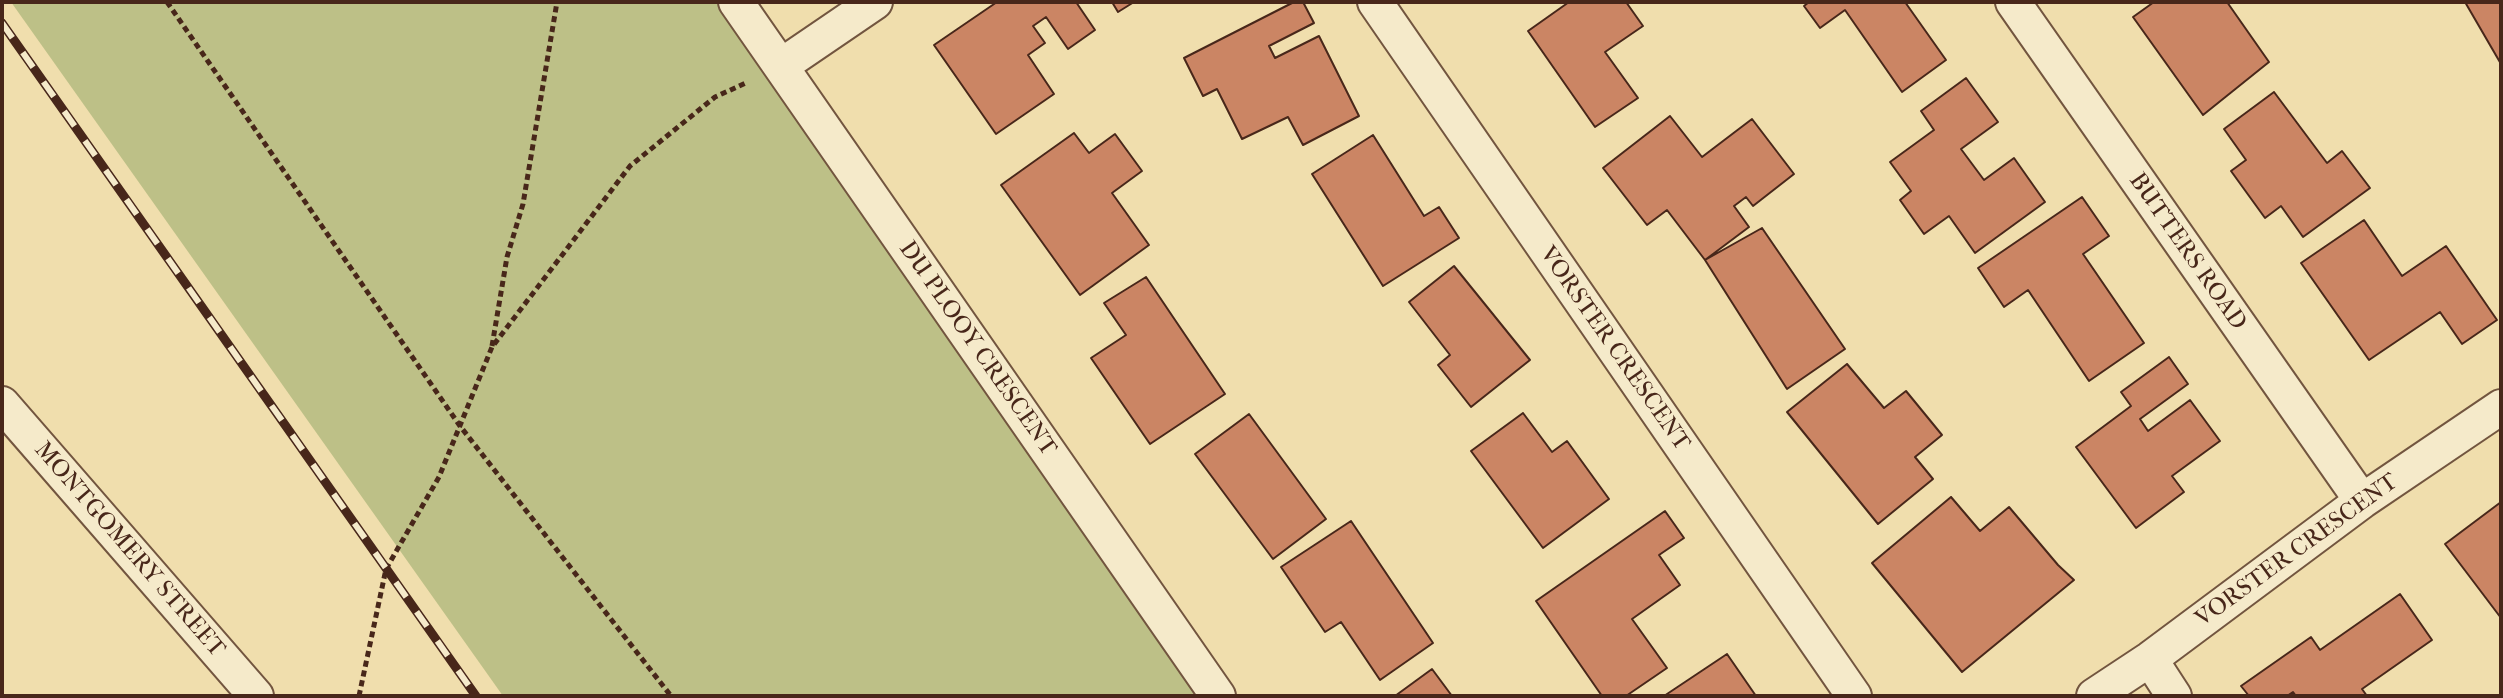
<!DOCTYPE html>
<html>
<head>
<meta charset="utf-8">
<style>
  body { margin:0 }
  #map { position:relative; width:2503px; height:698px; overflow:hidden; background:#f0dead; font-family:"IM FELL French Canon",serif }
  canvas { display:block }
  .frame { position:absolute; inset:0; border:4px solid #48271a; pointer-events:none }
</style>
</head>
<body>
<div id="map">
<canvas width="2503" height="698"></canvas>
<div class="frame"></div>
</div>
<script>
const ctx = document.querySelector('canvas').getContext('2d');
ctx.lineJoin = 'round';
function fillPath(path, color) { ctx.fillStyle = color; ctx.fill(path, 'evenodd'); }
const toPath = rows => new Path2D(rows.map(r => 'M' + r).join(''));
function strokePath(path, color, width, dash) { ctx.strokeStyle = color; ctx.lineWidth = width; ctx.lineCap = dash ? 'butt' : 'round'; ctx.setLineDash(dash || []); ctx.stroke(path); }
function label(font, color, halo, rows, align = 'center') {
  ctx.font = font + ' "IM FELL French Canon",serif'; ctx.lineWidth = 6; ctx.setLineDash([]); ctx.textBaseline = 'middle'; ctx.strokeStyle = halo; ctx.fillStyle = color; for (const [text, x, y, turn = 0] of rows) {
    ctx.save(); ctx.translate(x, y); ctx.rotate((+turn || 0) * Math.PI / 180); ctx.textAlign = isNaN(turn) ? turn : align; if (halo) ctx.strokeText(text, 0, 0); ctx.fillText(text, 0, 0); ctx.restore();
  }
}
fillPath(toPath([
  [11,2,717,2,1196,696,503,696]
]), '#bdc087');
const building = toPath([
  [997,2,1076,2,1095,30,1068,49,1046,17,1033,26,1045,43,1028,55,1054,94,996,134,934,45,997,2],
  [1112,2,1134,2,1118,12,1112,2],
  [1294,2,1303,2,1314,23,1269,46,1275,58,1319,36,1359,116,1303,145,1288,117,1242,139,1217,89,1203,96,1184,58,1294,2],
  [1569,2,1626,2,1643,26,1605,52,1638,98,1595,127,1528,31,1569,2],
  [1809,2,1905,2,1946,60,1902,92,1845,10,1820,28,1804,6,1809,2],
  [2154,2,2227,2,2269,62,2203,115,2133,17,2154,2],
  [2465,2,2501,2,2501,64,2465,2],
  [1966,78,1998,122,1961,149,1984,180,2014,158,2045,202,1975,253,1949,216,1924,234,1900,200,1911,191,1890,162,1934,130,1921,111,1966,78],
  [2274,92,2327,163,2342,151,2370,188,2303,237,2281,206,2265,218,2231,171,2246,160,2224,129,2274,92],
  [1670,116,1702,157,1752,119,1794,174,1753,206,1746,197,1734,206,1749,227,1705,260,1667,210,1647,225,1603,168,1670,116],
  [1074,133,1089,153,1115,134,1142,171,1112,193,1149,245,1080,295,1001,185,1074,133],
  [1373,135,1424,216,1439,207,1459,238,1383,286,1312,174,1373,135],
  [2082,197,2109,236,2083,254,2144,343,2089,381,2028,290,2004,307,1978,268,2082,197],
  [2364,220,2402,276,2446,246,2497,320,2462,344,2440,312,2369,360,2301,263,2364,220],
  [1762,228,1845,349,1787,389,1705,260,1762,228],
  [1454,266,1530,360,1471,407,1438,365,1450,355,1409,302,1454,266],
  [1146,277,1225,394,1150,444,1091,358,1126,335,1104,303,1146,277],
  [2169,357,2188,384,2140,419,2148,431,2190,400,2220,441,2172,476,2184,492,2136,528,2076,447,2131,406,2121,392,2169,357],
  [1847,364,1884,408,1906,391,1942,435,1915,457,1933,479,1878,524,1787,412,1847,364],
  [1523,413,1552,452,1567,441,1609,499,1543,548,1471,451,1523,413],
  [1249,414,1326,519,1273,559,1195,454,1249,414],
  [1951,497,1980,531,2009,507,2058,565,2074,580,1962,672,1872,563,1951,497],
  [2501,502,2501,618,2445,544,2501,502],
  [1665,511,1684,538,1659,555,1680,585,1632,619,1667,668,1626,696,1602,696,1536,601,1665,511],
  [1351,521,1433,643,1380,680,1341,622,1325,632,1281,567,1351,521],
  [2400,594,2432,640,2362,689,2367,696,2296,696,2293,692,2287,696,2249,696,2241,686,2311,637,2320,650,2400,594],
  [1727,654,1756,696,1664,696,1727,654],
  [1432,669,1452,696,1395,696,1432,669]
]);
fillPath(building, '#cb8564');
strokePath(building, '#48271a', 2);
const street = toPath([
  [736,2,1218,696],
  [1375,2,1854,696],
  [2013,2,2362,501],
  [781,66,875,2],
  [2,404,256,696],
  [2150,659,2174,696],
  [2094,696,2150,659,2362,501,2501,407]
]);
strokePath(street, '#72553f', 38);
strokePath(toPath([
  [167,2,460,426,671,696],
  [492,346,507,257,523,204,557,2],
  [359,696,386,569,439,477,492,347,630,166,715,97,748,82]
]), '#48271a', 5, [6, 4]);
strokePath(street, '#f5eaca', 34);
const rail = toPath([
  [2,23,476,696]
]);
strokePath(rail, '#48271a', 9);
strokePath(rail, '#f5eaca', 6, [18]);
label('24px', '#48271a', '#f5eaca', [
  ["BUTTERS ROAD",2187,252,55],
  ["DU PLOOY CRESCENT",977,349,55],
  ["VORSTER CRESCENT",1614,349,55],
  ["MONTGOMERY STREET",129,550,49],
  ["VORSTER CRESCENT",2297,551,-36]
]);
</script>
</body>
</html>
